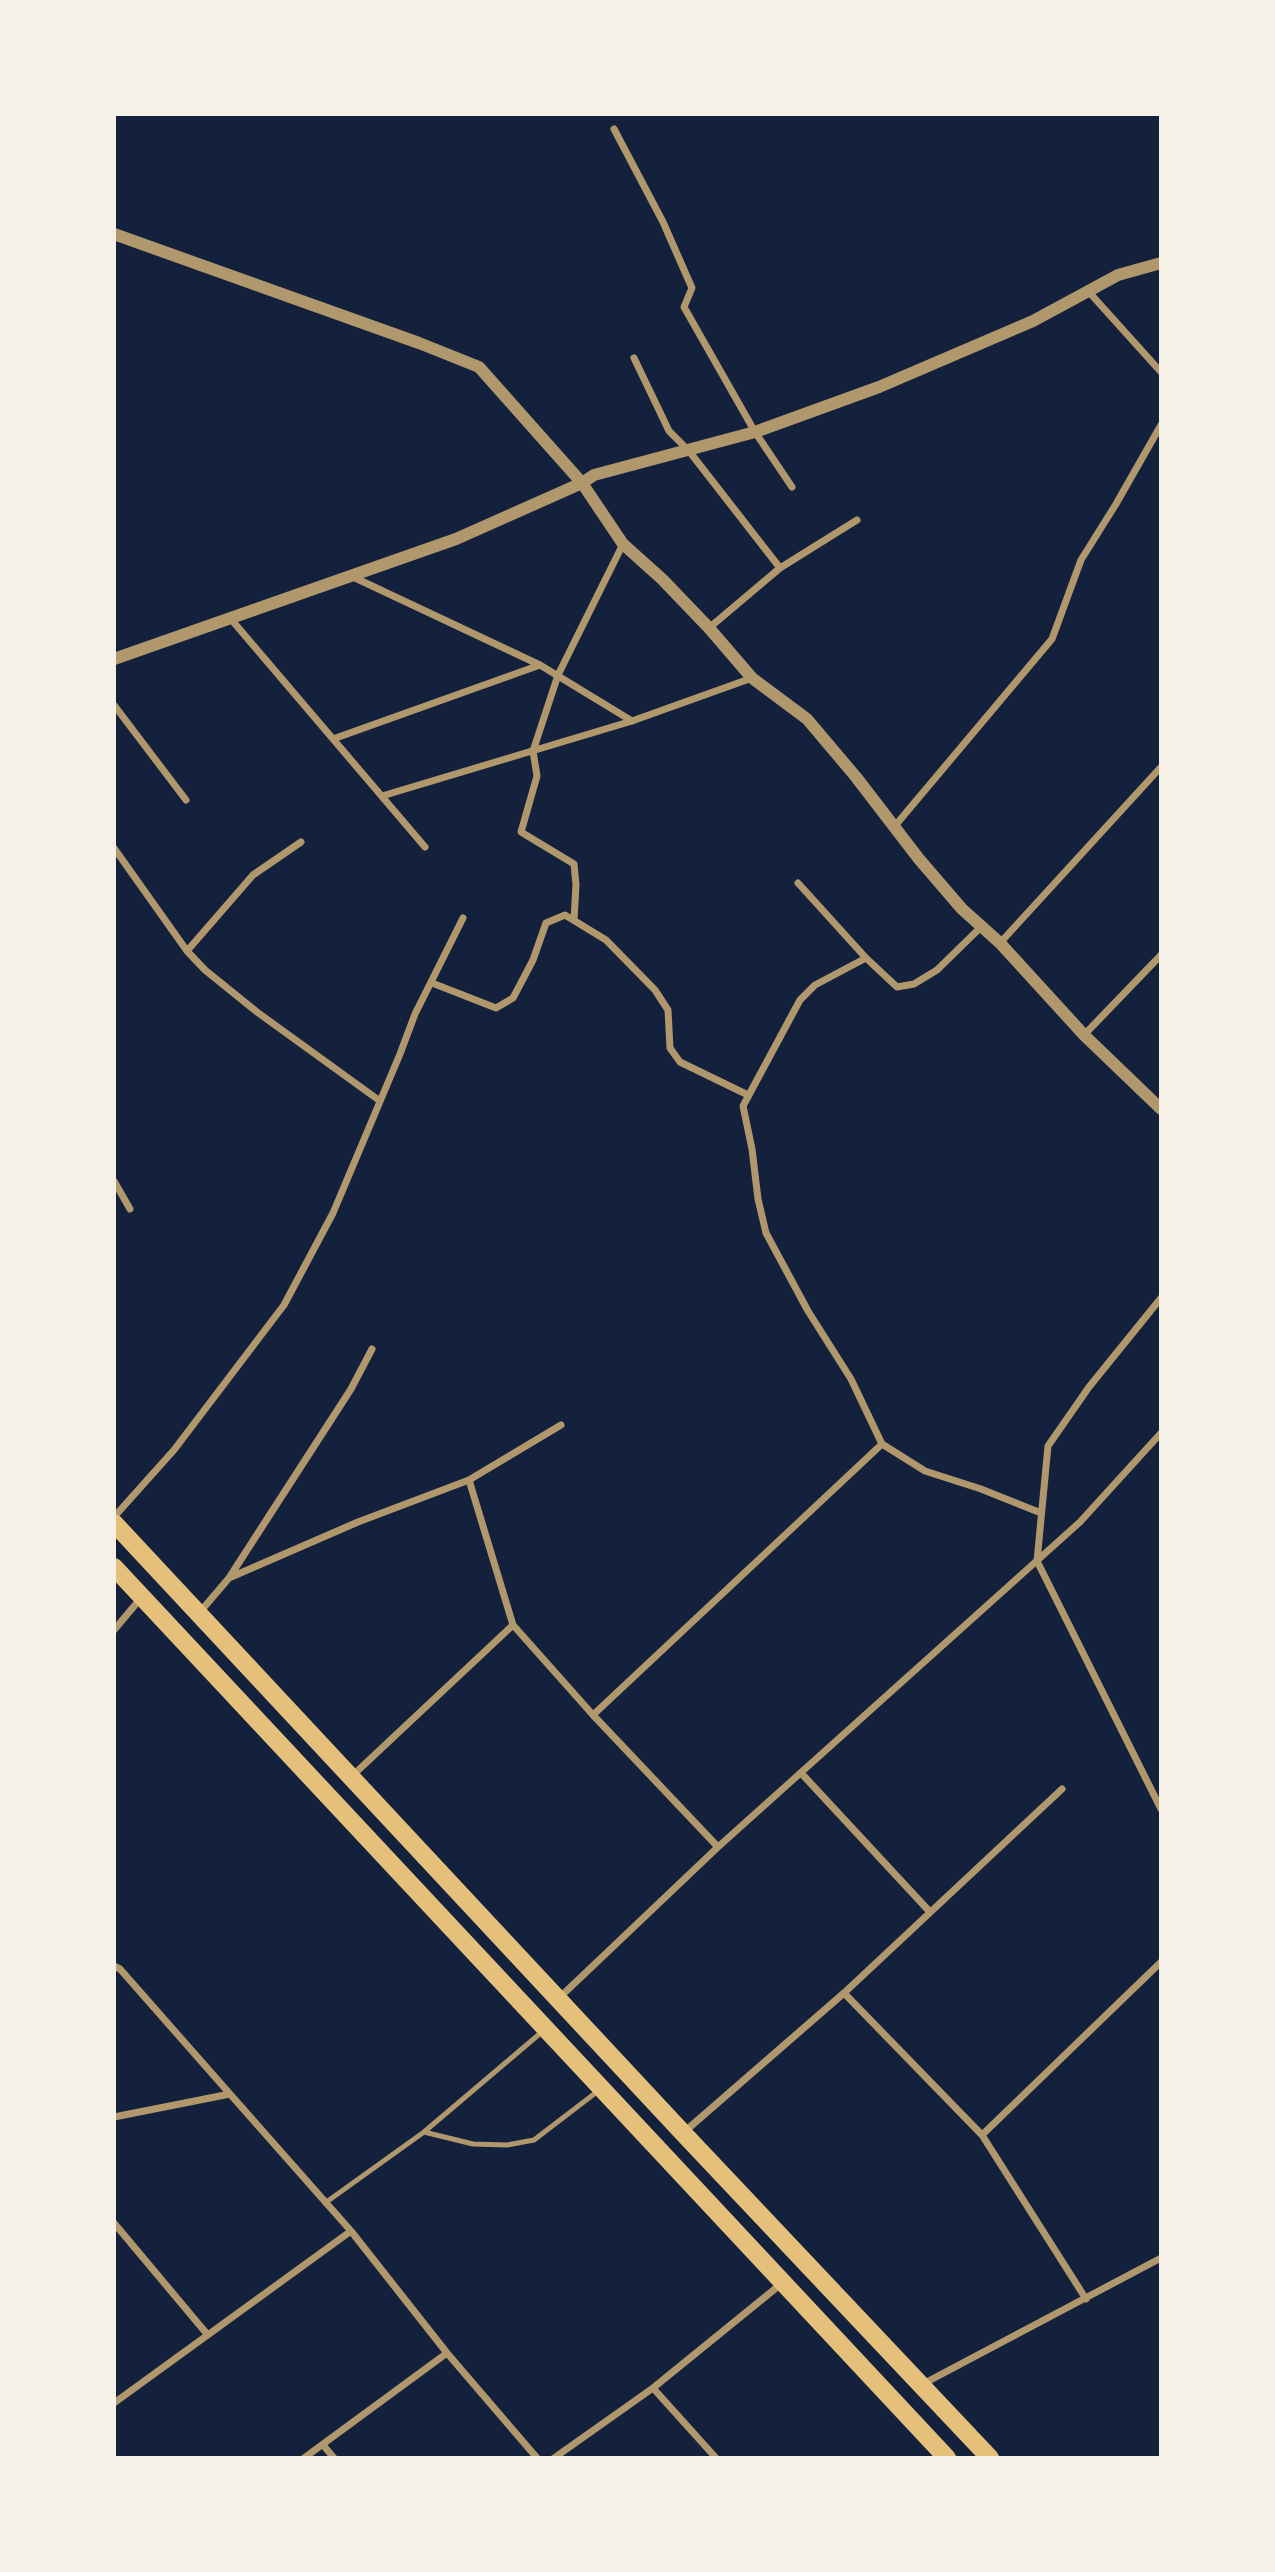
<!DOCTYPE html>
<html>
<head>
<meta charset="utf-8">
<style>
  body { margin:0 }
  #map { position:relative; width:1275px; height:2572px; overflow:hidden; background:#14213d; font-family:Merriweather,serif }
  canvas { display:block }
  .frame { position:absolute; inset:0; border:116px solid #f6f1e7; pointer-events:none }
</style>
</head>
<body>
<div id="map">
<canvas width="1275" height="2572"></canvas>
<div class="frame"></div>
</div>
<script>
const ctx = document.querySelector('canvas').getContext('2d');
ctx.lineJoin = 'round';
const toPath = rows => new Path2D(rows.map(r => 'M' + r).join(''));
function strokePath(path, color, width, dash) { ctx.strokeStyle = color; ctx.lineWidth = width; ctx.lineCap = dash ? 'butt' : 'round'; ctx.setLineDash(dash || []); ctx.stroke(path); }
strokePath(toPath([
  [424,2132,473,2144,507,2145,534,2140,598,2091],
  [325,2203,424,2132,543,2031]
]), '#b1986c', 5);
strokePath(toPath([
  [614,129,663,222,692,288,684,307,755,432,792,487],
  [1088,291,1161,372],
  [634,358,669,431,689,451,780,568],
  [353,577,540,665,632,721],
  [230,618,425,847],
  [709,628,780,568,857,520],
  [114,705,186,800],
  [333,739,540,665],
  [382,796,632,721,752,678],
  [894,827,1052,639,1081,560,1116,504,1161,425],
  [114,848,187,951,205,970,257,1012,380,1101],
  [798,883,866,958,897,987,914,984,937,970,981,927],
  [574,920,576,885,574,864,521,832,537,776,533,751,558,675,623,544],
  [1000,943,1161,767],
  [187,951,253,875,301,842],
  [866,958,815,985,800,1000,743,1106,752,1149,758,1199,766,1233,808,1311,851,1379,882,1444,925,1471,981,1489,1041,1513],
  [432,983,496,1008,513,998,533,960,546,923,565,915,606,940,655,990,668,1010,670,1048,680,1062,748,1095],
  [1084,1035,1161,955],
  [114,1181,130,1209],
  [1161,1298,1089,1387,1048,1446,1037,1561,1161,1809],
  [469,1480,513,1625,593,1715,718,1847],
  [114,1517,174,1450,284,1305,333,1213,400,1054,415,1014,463,918],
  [229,1578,358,1522,469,1480,561,1425],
  [200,1612,229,1578,351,1389,372,1349],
  [114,1630,141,1598],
  [593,1715,882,1444],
  [802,1774,930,1912],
  [351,1777,513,1625],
  [114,1966,120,1969,230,2094],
  [844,1993,982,2135,1086,2299],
  [558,1999,718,1847,1080,1522,1161,1433],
  [114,2117,230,2094,351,2231,447,2353,537,2458],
  [683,2133,844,1993,1062,1789],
  [982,2135,1161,1962],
  [114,2223,207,2334],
  [921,2385,1161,2258],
  [653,2388,716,2458],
  [114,2403,351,2231],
  [323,2445,334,2458],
  [304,2458,447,2353],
  [554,2458,653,2388,781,2284]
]), '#b1986c', 7);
strokePath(toPath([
  [114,234,419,343,479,367,582,483,623,544,662,579,709,628,752,678,807,719,856,777,919,859,962,909,1000,943,1084,1035,1161,1109],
  [114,659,456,539,582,483,594,475,755,432,879,387,1033,321,1118,275,1161,263]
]), '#b1986c', 12);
strokePath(toPath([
  [114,1523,683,2133,990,2458],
  [114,1567,947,2458]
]), '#e5c07b', 18);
</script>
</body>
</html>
